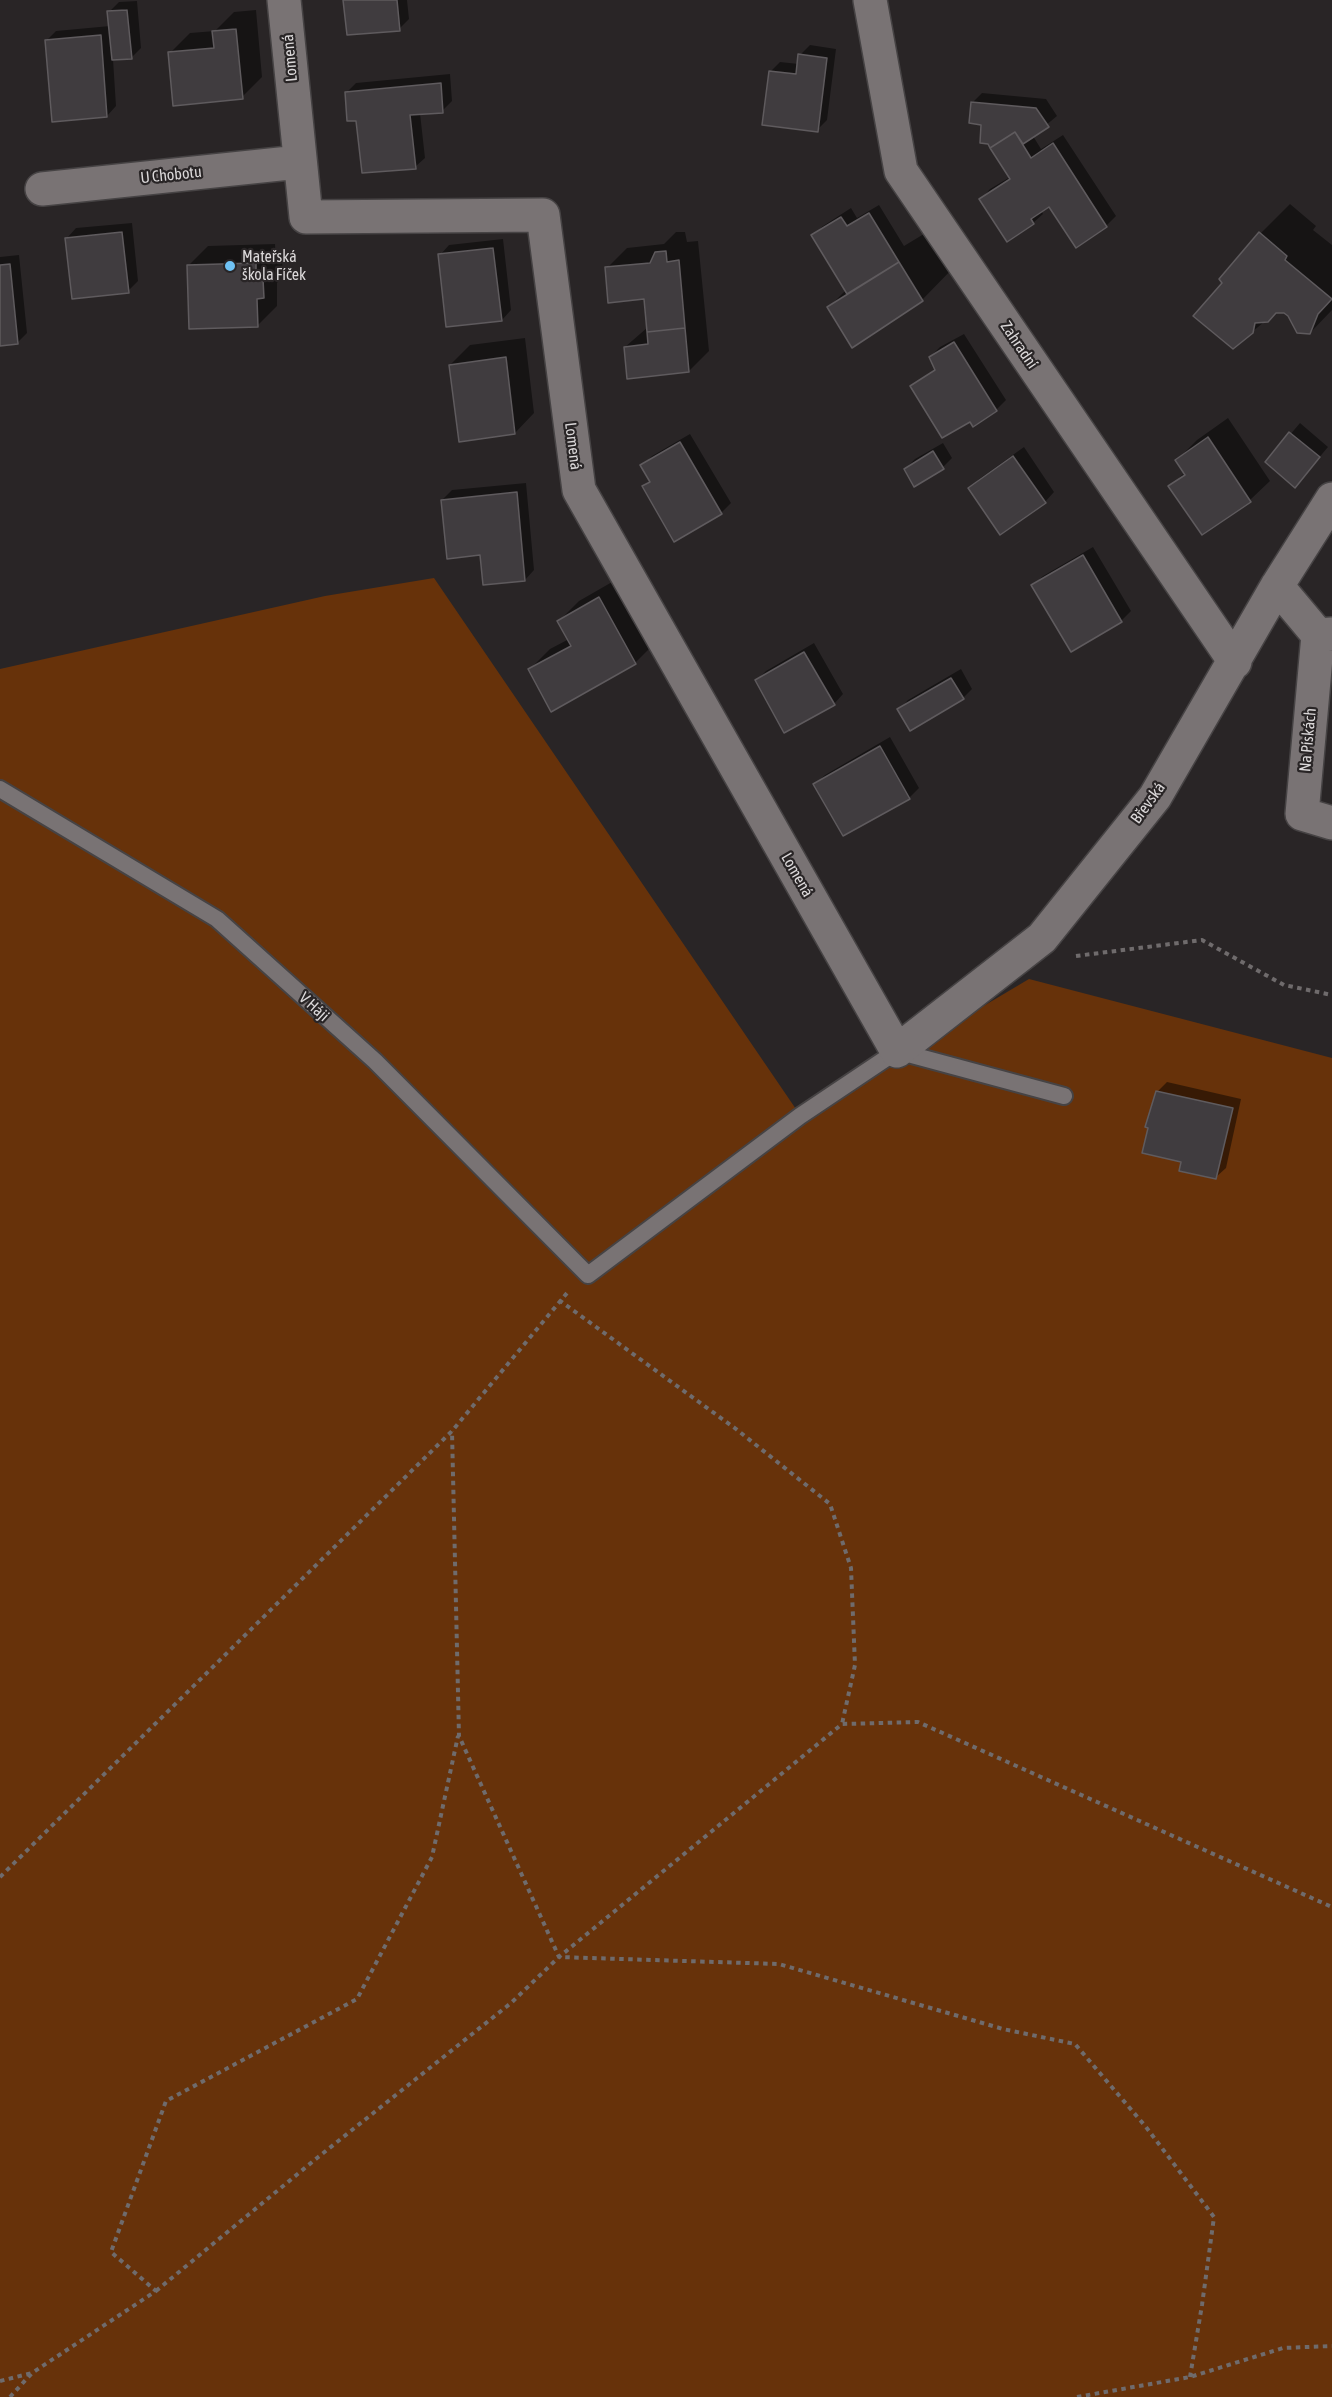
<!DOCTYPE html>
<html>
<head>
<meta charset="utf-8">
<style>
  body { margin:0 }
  canvas { display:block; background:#292526 }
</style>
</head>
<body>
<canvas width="1332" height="2397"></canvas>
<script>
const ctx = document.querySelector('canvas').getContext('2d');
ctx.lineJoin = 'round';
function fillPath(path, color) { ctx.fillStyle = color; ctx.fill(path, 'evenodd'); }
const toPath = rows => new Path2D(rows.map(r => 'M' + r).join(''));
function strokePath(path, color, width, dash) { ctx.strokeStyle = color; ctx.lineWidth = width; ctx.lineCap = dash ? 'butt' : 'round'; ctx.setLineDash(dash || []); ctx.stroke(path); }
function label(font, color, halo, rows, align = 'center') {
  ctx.font = font + ' "Asap Condensed",sans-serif'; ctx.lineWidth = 4.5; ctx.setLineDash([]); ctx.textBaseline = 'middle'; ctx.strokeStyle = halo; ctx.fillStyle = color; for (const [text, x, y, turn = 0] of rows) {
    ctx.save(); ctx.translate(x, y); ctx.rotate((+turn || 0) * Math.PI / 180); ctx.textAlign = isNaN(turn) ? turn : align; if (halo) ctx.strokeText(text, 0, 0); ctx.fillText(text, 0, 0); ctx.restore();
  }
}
fillPath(toPath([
  [434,578,800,1115,1029,979,1332,1058,1332,2397,0,2397,0,669,325,596]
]), '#67320a');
fillPath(toPath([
  [345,0,407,0,409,19,399,29],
  [137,1,141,48,131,58,113,59,116,106,107,116,47,40,56,31,110,26,109,12,119,2],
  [256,10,262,77,242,97,170,53,190,33,215,31,234,12],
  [810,45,836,49,827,120,817,130,770,72,780,62,799,64,800,55],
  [450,74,452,101,442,111,420,113,425,158,415,167,358,119,346,93,356,83],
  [982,93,1046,99,1057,116,1033,136,1041,149,1063,135,1116,216,1106,226,1049,204,1041,210,1043,214,1033,223,981,199,990,189,1010,177,972,103],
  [1290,204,1316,226,1313,230,1332,245,1332,310,1310,333,1284,312,1276,312,1252,332,1221,279,1261,233],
  [879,205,904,246,937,226,959,262,922,300,829,307,846,290,813,235,823,226,851,208,857,218],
  [132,223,138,281,128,291,67,238,76,228],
  [676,232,685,232,687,242,698,241,709,351,689,371,625,347,648,327,645,298,607,268,627,248,664,244],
  [503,239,511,310,502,320,440,255,449,245],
  [275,244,276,259,282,259,283,276,277,283,277,306,257,326,188,266,208,246],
  [19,255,27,333,17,343,0,344,0,257],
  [964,334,1006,400,996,410,970,420,912,386,936,368,930,357,940,347],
  [525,338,534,413,515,433,450,365,470,345],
  [1228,418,1270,481,1250,500,1202,533,1170,487,1185,472,1177,460,1197,440],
  [1300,423,1328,447,1295,486,1267,462],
  [690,434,731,503,721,513,644,487,650,480,642,466,652,456],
  [943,443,952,458,943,467,905,469,915,459],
  [1024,447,1054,492,1045,502,970,489,979,479],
  [526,483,534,570,525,580,482,554,442,500,452,490],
  [1093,547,1131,611,1121,621,1072,650,1033,585,1043,576],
  [619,578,655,643,635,663,530,669,550,649,569,639,559,621,579,601],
  [814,643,843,694,834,704,756,681,766,671],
  [961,669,972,689,963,698,899,710,908,700],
  [890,737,919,788,909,798,843,834,815,784,825,775],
  [1167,1082,1241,1099,1226,1168,1216,1177,1183,1161,1157,1092]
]), '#0007');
const building = toPath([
  [343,0,397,0,400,31,347,35,343,0],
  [127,10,132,59,112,60,107,11,127,10],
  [236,29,243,99,173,106,168,52,214,48,212,31,236,29],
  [101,35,107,117,52,122,45,40,101,35],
  [798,54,827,58,818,132,762,125,769,71,796,74,798,54],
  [441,83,443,113,410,115,416,169,362,173,356,121,347,121,345,92,441,83],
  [971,102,1036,108,1049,127,1023,144,1015,132,990,148,988,144,980,143,981,125,969,123,971,102],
  [1015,132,1031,158,1053,143,1107,227,1076,248,1049,207,1031,219,1034,224,1007,242,979,199,1010,179,990,148,1015,132],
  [869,213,899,262,847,294,811,235,841,217,847,226,869,213],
  [122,232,129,293,72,299,65,238,122,232],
  [1259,232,1287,256,1285,260,1332,299,1318,314,1310,334,1297,333,1288,316,1284,313,1276,313,1268,322,1255,323,1253,333,1233,349,1193,316,1222,283,1219,279,1259,232],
  [493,248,502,321,446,327,438,254,493,248],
  [666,251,667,262,679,260,685,328,647,332,644,299,608,303,605,267,650,263,655,252,666,251],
  [899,262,923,301,852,348,827,307,899,262],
  [256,263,256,279,263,279,264,298,257,299,258,327,189,329,187,265,256,263],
  [10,264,18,344,0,346,0,265,10,264],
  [685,328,689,372,627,379,624,347,648,344,647,332,685,328],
  [954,342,997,411,973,427,970,422,942,438,910,386,935,370,929,357,954,342],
  [506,357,515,434,459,442,449,365,506,357],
  [1289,432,1320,457,1295,488,1265,462,1289,432],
  [1208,437,1251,502,1202,535,1168,486,1185,475,1175,460,1208,437],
  [680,442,722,514,674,542,642,486,650,482,640,465,680,442],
  [933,451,944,469,914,487,904,469,933,451],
  [1013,456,1046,503,1000,535,968,488,1013,456],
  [517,492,525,581,483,585,480,555,447,559,441,500,517,492],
  [1083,555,1122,622,1071,652,1031,585,1083,555],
  [599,597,636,664,551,712,528,669,571,646,557,621,599,597],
  [804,652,835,705,784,733,755,680,804,652],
  [951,678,964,699,910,731,897,709,951,678],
  [880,746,910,799,843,836,813,784,880,746],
  [1156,1091,1233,1108,1216,1179,1179,1171,1181,1162,1142,1153,1148,1128,1145,1127,1156,1091]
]);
fillPath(building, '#403c3f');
strokePath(building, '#5f5b5e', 1.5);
const lane = toPath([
  [0,789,217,919,375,1061,588,1275,800,1116,897,1051,1064,1096]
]);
const street = toPath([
  [284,0,306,217,543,215,579,490,897,1051,1042,938,1155,797,1277,586,1332,499],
  [870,0,901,171,1235,662],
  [42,189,299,162],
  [1277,586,1318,635,1332,634],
  [1318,635,1302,814,1332,823]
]);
strokePath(lane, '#464344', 20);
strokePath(street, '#464344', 36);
strokePath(toPath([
  [1076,956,1202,940,1284,985,1332,995],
  [559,1300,736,1429,830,1504,851,1568,855,1665,842,1724],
  [0,1877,452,1431,567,1293],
  [156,2291,317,2158,511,2003,559,1957,459,1736,452,1431],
  [1190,2377,1202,2305,1214,2217,1146,2127,1075,2044,1003,2029,779,1964,559,1957,842,1724,918,1722,1332,1907],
  [0,2381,32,2373],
  [10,2397,32,2373,156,2291,111,2252,166,2101,357,1999,432,1857,458,1736],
  [1077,2397,1190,2377,1283,2348,1332,2346]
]), '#6f6b6c', 4, [4.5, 4.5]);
strokePath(lane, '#797374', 16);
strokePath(street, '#797374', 33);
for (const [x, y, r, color] of [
  [230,266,6,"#6fc2f4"]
]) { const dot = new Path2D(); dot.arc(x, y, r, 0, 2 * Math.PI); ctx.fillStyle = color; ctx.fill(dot); strokePath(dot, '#292526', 2); }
label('16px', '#dbd8d9', '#292526', [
  ["Lomená",290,58,-95],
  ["U Chobotu",171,175,-6],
  ["Zahradní",1019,345,56],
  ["Lomená",573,446,83],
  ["Na Pískách",1308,740,-85],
  ["Břevská",1148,803,-54],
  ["Lomená",797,875,60],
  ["V Háji",314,1007,42]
]);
label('16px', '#dbd8d9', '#292526', [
  ["Mateřská",242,257],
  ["škola Fíček",242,275]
], 'left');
</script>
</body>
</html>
